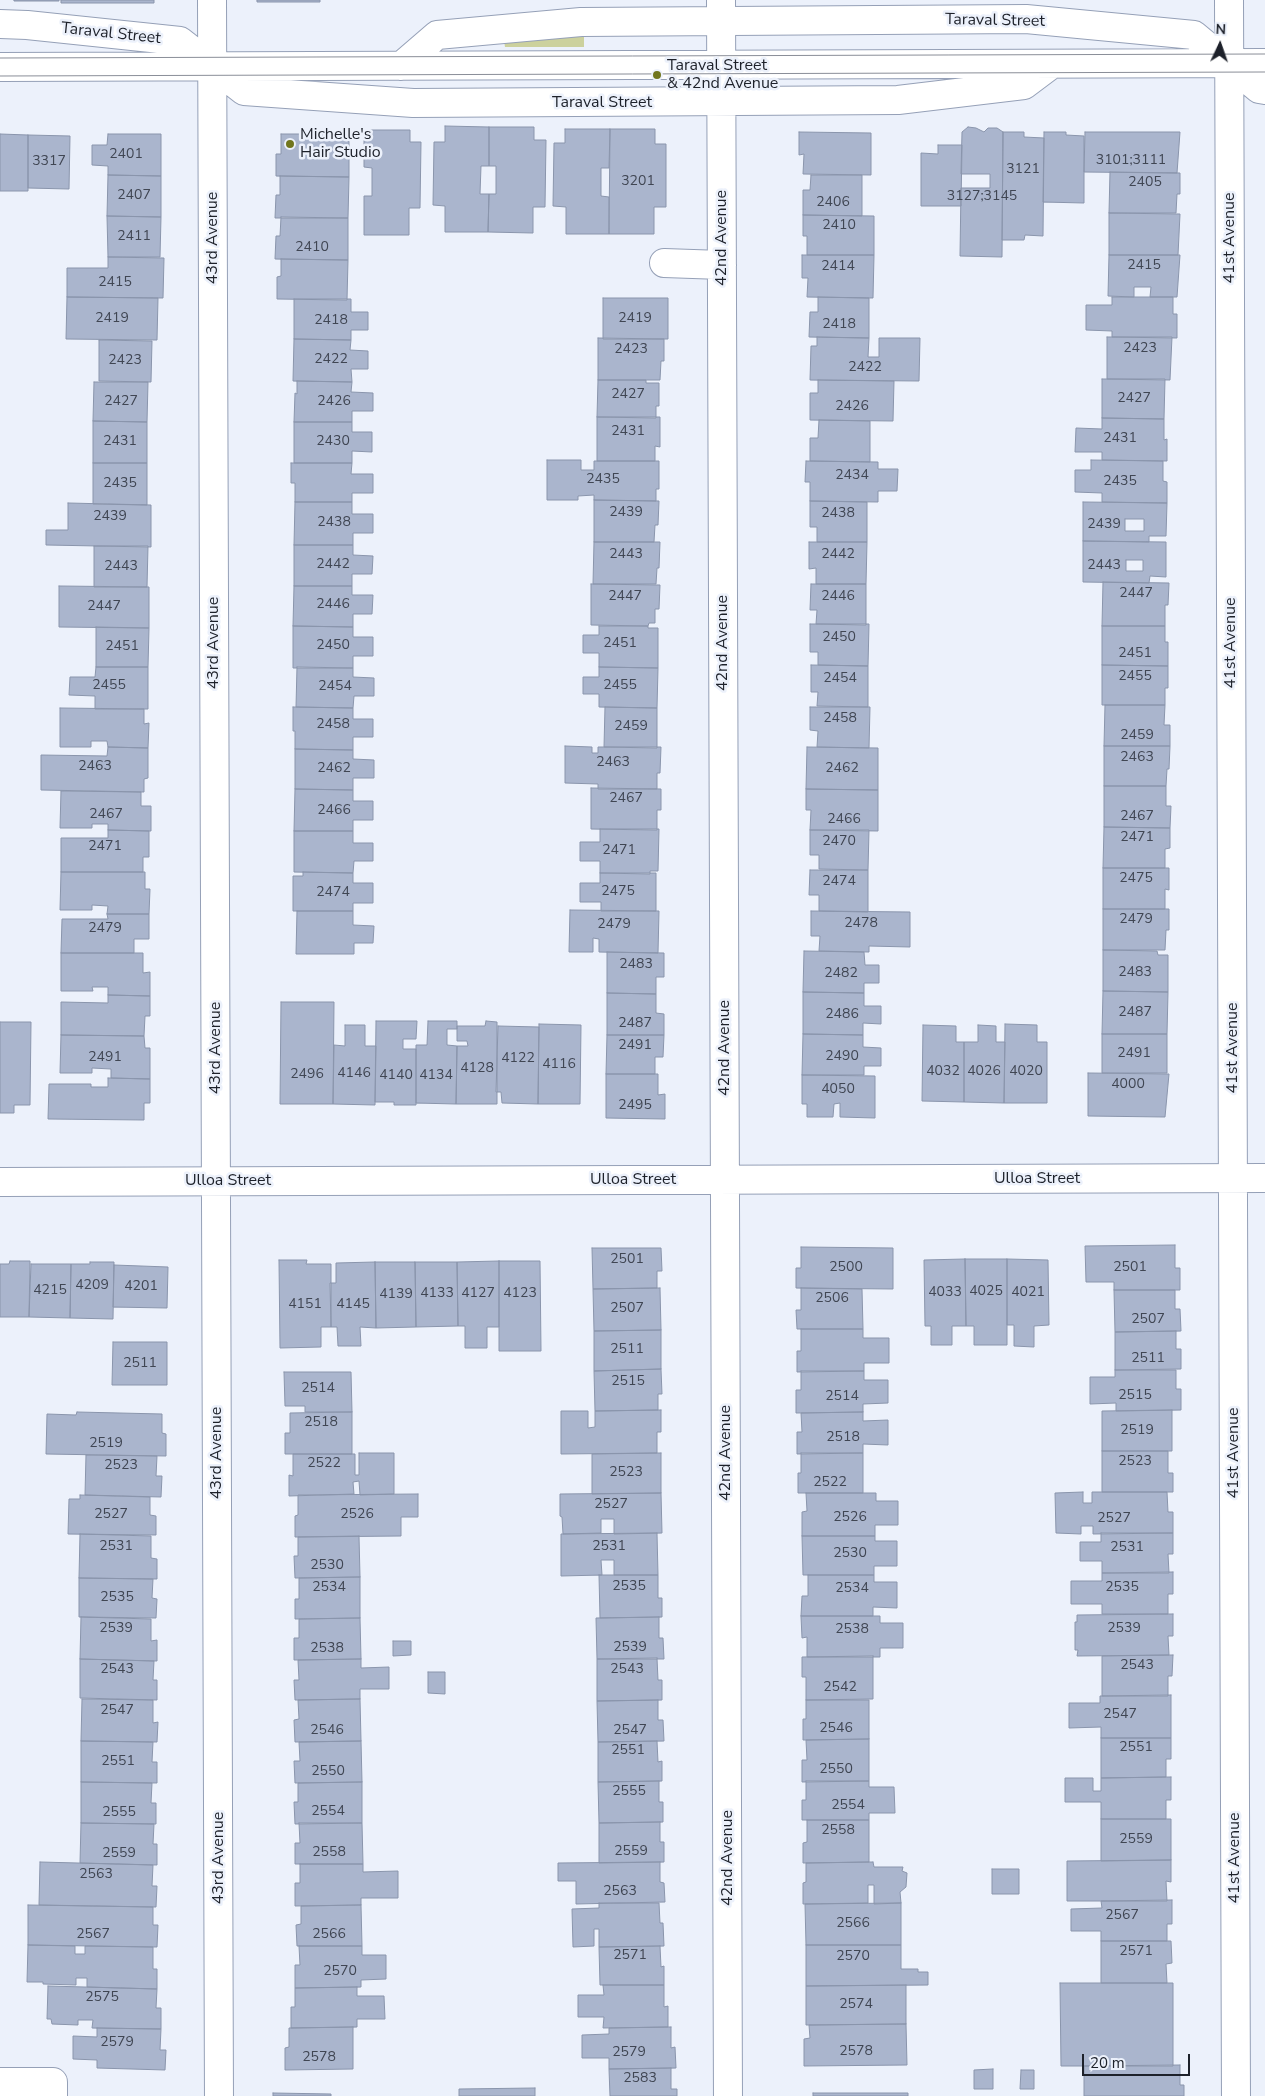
<!DOCTYPE html>
<html>
<head>
<meta charset="utf-8">
<style>
  body { margin:0 }
  #map { position:relative; width:1265px; height:2096px; overflow:hidden; background:#ecf1fb; font-family:"Nunito Sans",sans-serif }
  canvas { display:block }
  .north { position:absolute; left:1195px; top:20px; width:50px; height:50px; -webkit-text-stroke:4px #ecf1fb; paint-order:stroke; rotate:3deg; font-size:14px; font-weight:700; line-height:20px; text-align:center; color:#1d212a }
  .north::after { content:''; display:block; margin:auto; width:18px; height:22px; background:#1d212a; clip-path:polygon(50% 0,100% 100%,50% 72%,0 100%) }
  .scale { position:absolute; left:1082px; top:2054px; width:108px; height:22px; box-sizing:border-box; border:2px solid #1d212a; border-top:0; padding-left:6px; font-size:15px; line-height:18px; white-space:nowrap; color:#1d212a; -webkit-text-stroke:4px #ecf1fb; paint-order:stroke }
</style>
</head>
<body>
<div id="map">
<canvas width="1265" height="2096"></canvas>
<div class="north">N</div>
<div class="scale">20 m</div>
</div>
<script>
const ctx = document.querySelector('canvas').getContext('2d');
ctx.lineJoin = 'round';
function fillPath(path, color) { ctx.fillStyle = color; ctx.fill(path, 'evenodd'); }
const toPath = rows => new Path2D(rows.map(r => 'M' + r).join(''));
function strokePath(path, color, width, dash) { ctx.strokeStyle = color; ctx.lineWidth = width; ctx.lineCap = dash ? 'butt' : 'round'; ctx.setLineDash(dash || []); ctx.stroke(path); }
function label(font, color, halo, rows, align = 'center') {
  ctx.font = font + ' "Nunito Sans",sans-serif'; ctx.lineWidth = 5; ctx.setLineDash([]); ctx.textBaseline = 'middle'; ctx.strokeStyle = halo; ctx.fillStyle = color; for (const [text, x, y, turn = 0] of rows) {
    ctx.save(); ctx.translate(x, y); ctx.rotate((+turn || 0) * Math.PI / 180); ctx.textAlign = isNaN(turn) ? turn : align; if (halo) ctx.strokeText(text, 0, 0); ctx.fillText(text, 0, 0); ctx.restore();
  }
}
fillPath(toPath([
  [584,31,584,47,505,47,504,41]
]), '#ccd19d');
const building = toPath([
  [14,0,59,0,59,1,14,1,14,0],
  [61,0,154,0,154,3,61,3,61,0],
  [257,0,320,0,320,2,257,2,257,0],
  [445,126,489,127,489,166,481,166,480,194,489,194,488,232,445,232,445,206,433,205,434,142,445,142,445,126],
  [489,127,534,127,534,140,546,140,545,207,533,207,533,233,488,232,489,194,496,194,496,166,489,166,489,127],
  [968,127,976,128,984,132,988,128,997,128,1003,132,1002,257,960,256,961,188,990,188,990,174,961,174,962,132,968,127],
  [565,129,610,129,609,168,601,168,601,196,609,197,609,234,566,234,566,207,553,206,554,143,565,143,565,129],
  [610,129,655,129,655,144,666,144,666,207,654,207,654,234,609,234,610,129],
  [364,130,410,130,410,142,421,142,420,208,409,208,409,235,364,235,364,196,372,196,372,168,364,167,364,130],
  [799,132,871,133,871,175,803,174,804,154,799,155,799,132],
  [1003,132,1024,132,1024,137,1044,138,1043,236,1025,235,1024,240,1002,240,1003,132],
  [1044,132,1066,132,1066,135,1084,136,1084,203,1043,202,1044,132],
  [1085,132,1180,132,1177,173,1084,172,1085,132],
  [0,134,28,135,28,191,0,191,0,134],
  [108,134,161,134,161,176,108,175,108,166,92,165,92,145,107,145,108,134],
  [281,134,349,134,349,177,276,176,276,154,281,154,281,134],
  [28,135,70,136,69,189,28,188,28,135],
  [938,145,962,145,961,206,921,206,921,153,938,154,938,145],
  [1110,172,1180,173,1180,194,1177,194,1176,213,1109,213,1110,172],
  [108,175,161,176,161,217,107,216,108,175],
  [811,175,862,175,862,216,803,215,803,190,810,190,811,175],
  [280,176,349,177,348,218,275,218,276,195,280,195,280,176],
  [1109,213,1180,214,1178,255,1109,255,1109,213],
  [803,215,874,216,874,255,807,255,807,236,803,236,803,215],
  [107,216,161,217,160,257,108,257,107,216],
  [281,217,348,218,348,260,275,259,276,236,280,236,281,217],
  [802,255,874,255,873,298,807,297,808,278,802,278,802,255],
  [1109,255,1180,255,1177,297,1150,297,1151,287,1134,287,1134,297,1108,296,1109,255],
  [108,257,164,258,163,298,67,297,67,268,108,268,108,257],
  [281,259,348,260,347,300,277,299,277,277,281,276,281,259],
  [67,297,158,298,157,340,66,339,67,297],
  [818,297,869,298,869,338,809,337,810,312,818,312,818,297],
  [1112,297,1173,297,1173,314,1177,314,1177,338,1112,337,1112,331,1086,330,1086,305,1112,305,1112,297],
  [603,298,668,298,668,339,603,339,603,298],
  [294,299,351,299,351,312,368,312,368,330,351,330,351,340,294,339,294,299],
  [817,337,869,338,868,357,879,357,879,338,920,338,919,381,810,380,811,346,817,346,817,337],
  [1107,337,1172,337,1170,380,1107,379,1107,337],
  [598,338,664,339,664,361,661,361,660,380,598,380,598,338],
  [294,339,351,340,350,350,368,351,368,369,351,369,352,382,293,381,294,339],
  [99,340,152,341,151,382,99,381,99,340],
  [1102,379,1165,379,1164,419,1102,418,1102,379],
  [598,380,646,380,646,383,659,383,659,406,656,406,656,418,597,417,598,380],
  [818,380,894,381,893,421,810,420,810,393,818,393,818,380],
  [297,381,352,382,351,392,373,393,373,411,352,411,352,422,294,422,295,393,297,394,297,381],
  [94,382,148,382,147,422,93,421,94,382],
  [597,417,660,417,660,447,655,446,655,461,597,461,597,417],
  [1102,418,1164,419,1164,440,1167,439,1167,461,1102,460,1102,452,1075,452,1076,428,1102,429,1102,418],
  [819,420,870,421,870,462,810,461,810,438,818,438,819,420],
  [93,421,147,422,147,463,93,463,93,421],
  [294,422,352,422,352,432,372,432,372,452,352,451,352,463,294,463,294,422],
  [547,460,581,460,581,470,594,470,594,461,659,461,659,489,656,489,656,501,594,500,594,495,578,496,578,500,547,500,547,460],
  [1091,460,1163,461,1163,481,1167,482,1167,503,1102,502,1102,493,1075,492,1075,470,1091,470,1091,460],
  [806,461,878,462,878,469,898,469,897,491,878,491,878,502,810,501,810,482,805,482,806,461],
  [93,463,147,463,147,505,93,504,93,463],
  [291,463,352,463,351,474,373,474,373,493,352,493,352,502,295,502,295,483,291,483,291,463],
  [594,500,659,501,658,525,655,525,654,542,594,542,594,500],
  [810,501,867,502,867,542,817,542,817,527,810,527,810,501],
  [295,502,352,502,352,514,373,514,373,533,353,533,353,545,294,545,295,502],
  [1083,502,1167,503,1166,536,1149,536,1149,542,1083,541,1083,502],
  [1125,519,1144,519,1144,531,1125,531,1125,519],
  [68,503,151,505,151,547,46,545,46,530,68,530,68,503],
  [1083,541,1166,542,1166,577,1150,576,1149,583,1083,582,1083,541],
  [1126,560,1143,560,1143,571,1126,571,1126,560],
  [594,542,660,542,659,568,657,568,656,584,593,584,594,542],
  [809,542,867,542,866,584,816,584,816,568,809,569,809,542],
  [294,545,353,545,353,555,373,556,372,574,352,574,352,586,294,586,294,545],
  [94,546,148,546,147,587,94,587,94,546],
  [1103,582,1169,583,1168,605,1165,605,1165,626,1102,626,1103,582],
  [591,584,660,585,659,609,655,609,655,623,649,623,648,626,591,625,591,584],
  [811,584,866,584,866,625,816,624,817,610,810,610,811,584],
  [59,586,149,587,149,628,59,627,59,586],
  [294,586,352,586,352,595,373,595,372,614,353,614,353,627,293,626,294,586],
  [810,624,869,624,868,666,818,665,818,652,810,652,810,624],
  [293,626,353,627,353,637,373,637,373,656,353,656,353,668,293,668,293,626],
  [599,626,648,626,648,628,658,628,658,668,599,667,599,653,583,653,583,635,599,635,599,626],
  [1102,626,1165,626,1165,642,1168,642,1168,666,1102,665,1102,626],
  [96,627,149,628,148,667,96,667,96,627],
  [811,665,868,666,868,707,817,706,818,692,811,692,811,665],
  [1102,665,1168,666,1168,688,1165,688,1165,705,1102,705,1102,665],
  [96,667,148,667,148,709,95,709,95,696,69,695,70,677,95,677,96,667],
  [297,667,353,668,353,677,374,678,374,696,354,696,353,708,296,707,297,667],
  [599,667,658,668,657,708,599,707,599,694,583,694,583,677,599,677,599,667],
  [1105,705,1165,705,1164,725,1170,725,1170,746,1104,746,1105,705],
  [293,707,353,708,353,719,373,719,373,737,353,737,353,750,295,749,295,731,293,731,293,707],
  [605,707,657,708,657,748,604,747,605,707],
  [810,707,870,707,869,748,817,747,818,731,810,730,810,707],
  [60,708,144,709,144,724,149,723,148,748,108,747,107,741,91,741,91,747,60,747,60,708],
  [565,746,592,747,592,753,598,753,598,747,661,747,660,773,657,773,657,789,598,789,598,784,565,783,565,746],
  [1104,746,1170,746,1169,769,1167,769,1166,786,1104,786,1104,746],
  [108,747,148,748,148,778,144,779,144,792,41,790,41,755,107,756,108,747],
  [807,747,878,748,878,790,806,789,807,747],
  [295,749,353,750,353,759,374,760,374,778,353,778,353,790,295,789,295,749],
  [1104,786,1166,786,1166,806,1171,806,1170,828,1104,827,1104,786],
  [591,788,661,789,661,810,657,810,657,830,591,829,591,788],
  [295,789,353,790,353,801,373,801,373,820,353,820,353,831,294,831,295,789],
  [806,789,878,790,878,831,810,830,811,810,806,810,806,789],
  [61,791,141,792,141,806,151,806,151,831,108,830,108,824,92,824,92,828,60,828,61,791],
  [1104,827,1170,828,1170,848,1165,849,1165,868,1103,868,1104,827],
  [600,829,659,829,658,871,650,871,650,874,600,873,600,861,580,861,580,842,600,842,600,829],
  [108,830,149,831,149,857,143,857,143,872,61,872,61,838,108,838,108,830],
  [810,830,869,830,868,870,819,869,819,855,810,855,810,830],
  [294,831,353,831,353,843,373,843,373,861,354,861,353,873,294,872,294,831],
  [1103,868,1169,868,1169,890,1165,889,1165,909,1103,909,1103,868],
  [810,870,868,870,868,912,819,911,819,895,809,895,810,870],
  [61,872,145,872,145,889,150,889,149,914,107,914,108,906,92,905,92,910,60,910,61,872],
  [303,872,353,873,353,883,373,883,373,903,353,903,353,911,293,911,293,876,303,876,303,872],
  [600,873,656,873,656,911,601,911,601,902,580,902,580,883,600,883,600,873],
  [1103,909,1169,909,1169,930,1166,930,1165,950,1103,950,1103,909],
  [570,910,659,911,658,953,599,952,599,939,593,938,593,952,569,952,570,910],
  [297,911,353,911,353,925,374,926,373,943,354,943,354,954,296,954,297,911],
  [811,911,910,912,910,947,869,946,869,952,819,951,820,936,811,936,811,911],
  [107,914,149,914,149,939,134,939,134,953,61,953,62,919,108,919,107,914],
  [1103,950,1157,951,1158,955,1168,955,1168,992,1103,991,1103,950],
  [804,951,864,952,865,965,879,965,879,983,864,983,864,993,803,992,804,951],
  [607,952,664,953,664,977,656,977,656,994,607,993,607,952],
  [61,953,143,953,143,973,150,972,150,996,108,995,108,987,92,987,93,991,61,991,61,953],
  [1103,991,1168,992,1167,1034,1102,1034,1103,991],
  [803,992,864,993,864,1006,881,1006,881,1024,863,1023,863,1035,803,1034,803,992],
  [607,993,656,994,656,1013,664,1014,664,1035,607,1035,607,993],
  [108,995,150,996,150,1016,145,1016,144,1036,61,1035,61,1002,108,1003,108,995],
  [281,1002,334,1002,333,1104,280,1104,281,1002],
  [376,1021,417,1021,416,1039,403,1039,403,1049,416,1049,416,1105,394,1105,394,1102,375,1102,376,1021],
  [428,1021,457,1021,457,1029,447,1029,447,1045,457,1046,456,1104,416,1103,416,1045,427,1045,428,1021],
  [486,1021,497,1022,497,1104,456,1104,457,1046,468,1046,467,1041,457,1041,457,1026,485,1026,486,1021],
  [0,1022,31,1022,30,1105,14,1105,14,1113,0,1113,0,1022],
  [539,1024,581,1025,580,1104,538,1104,539,1024],
  [1005,1024,1037,1025,1037,1042,1047,1042,1047,1103,1004,1103,1005,1024],
  [345,1025,365,1025,365,1046,376,1046,375,1105,333,1104,334,1045,345,1046,345,1025],
  [923,1025,956,1026,956,1042,964,1042,964,1102,922,1101,923,1025],
  [978,1025,996,1026,996,1042,1005,1042,1004,1103,964,1102,964,1042,978,1042,978,1025],
  [498,1026,539,1027,538,1104,502,1103,501,1092,496,1092,498,1026],
  [803,1034,863,1035,863,1047,881,1048,881,1066,864,1066,864,1075,802,1075,803,1034],
  [1102,1034,1167,1034,1167,1073,1102,1073,1102,1034],
  [61,1035,144,1036,145,1048,150,1048,150,1079,111,1078,111,1069,92,1068,92,1073,60,1073,61,1035],
  [607,1035,664,1035,663,1057,655,1057,655,1074,606,1074,607,1035],
  [1088,1073,1169,1074,1165,1117,1088,1116,1088,1073],
  [606,1074,658,1074,658,1095,665,1094,665,1119,606,1118,606,1074],
  [802,1075,875,1076,875,1118,840,1117,840,1103,834,1104,833,1117,807,1117,807,1104,802,1104,802,1075],
  [108,1078,150,1079,150,1103,144,1103,144,1120,48,1119,49,1084,91,1084,91,1087,108,1087,108,1078],
  [1175,1245,1175,1268,1180,1268,1180,1290,1114,1290,1114,1282,1086,1282,1085,1246,1175,1245],
  [801,1247,893,1248,893,1289,796,1288,796,1268,801,1268,801,1247],
  [592,1248,661,1248,662,1271,657,1271,657,1288,593,1289,592,1248],
  [965,1259,1007,1259,1007,1345,974,1345,974,1326,966,1326,965,1259],
  [965,1259,966,1326,952,1326,952,1345,931,1345,931,1326,925,1326,924,1260,965,1259],
  [1007,1259,1048,1260,1049,1325,1034,1326,1034,1347,1014,1346,1014,1325,1007,1325,1007,1259],
  [279,1260,307,1260,306,1264,331,1264,331,1327,321,1327,321,1347,280,1348,279,1260],
  [10,1261,30,1261,29,1317,0,1317,0,1264,9,1264,10,1261],
  [499,1261,540,1261,541,1351,499,1351,499,1261],
  [499,1261,499,1327,487,1327,487,1348,465,1348,465,1326,458,1326,457,1262,499,1261],
  [90,1262,114,1262,113,1319,70,1318,71,1264,90,1264,90,1262],
  [375,1262,376,1328,360,1327,361,1346,338,1346,337,1327,331,1327,330,1283,336,1283,336,1263,375,1262],
  [375,1262,415,1262,416,1327,376,1328,375,1262],
  [415,1262,457,1262,458,1326,416,1327,415,1262],
  [31,1264,71,1264,70,1318,29,1317,31,1264],
  [114,1265,168,1267,167,1308,113,1307,114,1265],
  [660,1288,661,1330,594,1331,593,1289,660,1288],
  [801,1288,862,1289,863,1329,797,1329,796,1310,801,1310,801,1288],
  [1114,1290,1175,1290,1175,1309,1180,1309,1181,1331,1115,1332,1114,1290],
  [801,1329,863,1329,863,1338,889,1338,889,1363,864,1363,864,1371,797,1372,797,1351,801,1351,801,1329],
  [661,1330,661,1369,594,1371,594,1331,661,1330],
  [1176,1331,1176,1349,1181,1349,1181,1369,1115,1370,1115,1332,1176,1331],
  [113,1342,167,1342,167,1385,112,1385,113,1342],
  [661,1369,662,1394,658,1394,658,1410,595,1411,594,1371,661,1369],
  [1115,1370,1176,1370,1176,1389,1181,1389,1181,1410,1116,1411,1116,1403,1090,1404,1090,1377,1115,1377,1115,1370],
  [801,1371,864,1371,864,1380,888,1380,888,1403,863,1404,863,1412,796,1413,796,1390,801,1390,801,1371],
  [284,1372,351,1372,352,1412,305,1412,305,1406,285,1406,284,1372],
  [661,1410,661,1432,657,1432,657,1453,561,1454,561,1411,588,1411,588,1428,595,1427,595,1411,661,1410],
  [1172,1410,1172,1451,1102,1451,1102,1411,1172,1410],
  [77,1412,162,1414,162,1433,166,1434,166,1456,46,1454,47,1414,76,1415,77,1412],
  [352,1412,352,1454,285,1454,285,1433,290,1433,290,1413,352,1412],
  [863,1412,863,1421,888,1420,888,1445,863,1444,863,1453,797,1454,797,1432,802,1432,801,1413,863,1412],
  [1102,1451,1168,1451,1168,1473,1173,1473,1173,1492,1102,1492,1102,1451],
  [359,1453,394,1453,394,1494,360,1495,359,1481,353,1482,354,1494,289,1496,289,1475,293,1476,293,1454,355,1454,355,1475,359,1475,359,1453],
  [661,1453,661,1493,592,1494,592,1454,661,1453],
  [801,1453,863,1453,863,1493,798,1493,798,1473,801,1473,801,1453],
  [86,1455,157,1456,156,1476,162,1476,161,1497,85,1495,86,1455],
  [1083,1492,1083,1503,1092,1503,1092,1492,1167,1492,1168,1512,1173,1512,1173,1533,1093,1534,1093,1526,1081,1526,1081,1534,1056,1533,1055,1493,1083,1492],
  [661,1493,662,1533,614,1534,614,1519,601,1519,601,1533,563,1534,562,1517,560,1516,560,1494,661,1493],
  [806,1493,876,1493,876,1501,898,1501,898,1525,875,1525,875,1536,802,1536,802,1512,807,1511,806,1493],
  [418,1494,418,1517,401,1517,401,1536,295,1537,295,1516,298,1515,298,1495,418,1494],
  [80,1495,150,1497,150,1515,156,1516,156,1535,68,1534,69,1499,80,1499,80,1495],
  [657,1533,658,1575,614,1575,614,1560,601,1560,602,1575,561,1576,561,1534,657,1533],
  [1101,1533,1173,1533,1173,1554,1168,1554,1169,1573,1102,1573,1102,1561,1080,1561,1080,1542,1101,1542,1101,1533],
  [80,1534,151,1536,151,1558,157,1559,157,1579,79,1578,80,1534],
  [359,1536,360,1577,295,1578,294,1556,298,1556,298,1537,359,1536],
  [802,1536,875,1536,875,1541,897,1541,897,1566,874,1566,874,1575,803,1575,802,1536],
  [1173,1572,1173,1594,1168,1594,1168,1614,1102,1614,1102,1604,1071,1604,1071,1581,1102,1581,1102,1573,1173,1572],
  [599,1575,658,1575,658,1598,662,1598,662,1617,600,1618,599,1575],
  [808,1575,874,1575,874,1582,897,1582,897,1608,873,1607,873,1616,801,1616,802,1596,808,1596,808,1575],
  [360,1577,360,1618,295,1619,295,1599,299,1599,299,1578,360,1577],
  [79,1578,153,1579,152,1598,157,1599,156,1618,79,1617,79,1578],
  [1173,1614,1173,1636,1168,1636,1169,1655,1077,1656,1078,1650,1075,1650,1075,1622,1077,1622,1077,1615,1173,1614],
  [801,1616,880,1616,880,1623,903,1623,903,1648,880,1648,880,1657,807,1657,807,1637,802,1638,801,1616],
  [81,1617,151,1619,151,1641,157,1640,157,1661,80,1659,81,1617],
  [659,1617,659,1638,663,1638,664,1659,597,1659,596,1618,659,1617],
  [360,1618,361,1659,294,1660,294,1638,299,1638,299,1619,360,1618],
  [393,1641,411,1641,411,1655,393,1656,393,1641],
  [1173,1655,1172,1676,1168,1676,1168,1696,1102,1696,1102,1656,1173,1655],
  [873,1656,873,1699,806,1700,806,1677,802,1677,802,1657,873,1656],
  [657,1658,658,1680,662,1680,662,1700,597,1701,597,1659,657,1658],
  [80,1659,154,1661,153,1680,157,1680,157,1700,80,1698,80,1659],
  [361,1659,361,1668,389,1667,389,1689,360,1689,360,1699,295,1700,294,1680,299,1680,298,1660,361,1659],
  [428,1672,445,1672,445,1694,428,1693,428,1672],
  [1171,1695,1171,1738,1101,1738,1101,1727,1069,1728,1069,1703,1100,1703,1100,1696,1171,1695],
  [82,1699,153,1700,153,1723,158,1722,157,1742,81,1741,82,1699],
  [360,1699,361,1741,295,1742,294,1720,299,1719,298,1700,360,1699],
  [658,1700,658,1720,663,1720,664,1741,598,1742,597,1701,658,1700],
  [806,1700,869,1700,869,1739,803,1740,803,1719,806,1719,806,1700],
  [1101,1738,1171,1738,1171,1759,1166,1759,1166,1777,1101,1778,1101,1738],
  [869,1739,869,1781,802,1782,802,1760,807,1760,806,1740,869,1739],
  [81,1741,153,1742,152,1762,157,1762,157,1783,81,1782,81,1741],
  [361,1741,362,1782,295,1783,294,1761,300,1761,299,1742,361,1741],
  [657,1741,658,1762,662,1761,662,1781,598,1782,598,1742,657,1741],
  [1171,1777,1171,1800,1166,1800,1166,1819,1101,1819,1101,1802,1065,1802,1065,1778,1093,1778,1093,1791,1101,1791,1101,1778,1171,1777],
  [659,1781,659,1802,663,1802,663,1822,599,1823,598,1782,659,1781],
  [806,1781,869,1781,869,1787,894,1787,895,1813,869,1813,869,1820,802,1820,802,1800,806,1800,806,1781],
  [81,1782,152,1783,151,1803,156,1803,156,1824,81,1823,81,1782],
  [362,1782,362,1823,295,1824,294,1802,298,1802,298,1783,362,1782],
  [1101,1819,1171,1819,1171,1860,1101,1861,1101,1819],
  [807,1820,869,1820,869,1862,803,1863,803,1843,807,1842,807,1820],
  [660,1822,660,1842,664,1842,664,1862,599,1863,599,1823,660,1822],
  [81,1823,154,1824,153,1844,157,1844,157,1865,80,1863,81,1823],
  [299,1823,362,1823,363,1864,295,1864,295,1843,300,1843,299,1823],
  [1171,1860,1171,1882,1166,1881,1167,1901,1067,1901,1067,1861,1171,1860],
  [40,1862,153,1865,152,1886,157,1886,156,1907,39,1905,40,1862],
  [660,1862,660,1882,664,1883,665,1902,576,1904,576,1881,558,1881,558,1863,660,1862],
  [873,1862,874,1867,903,1867,902,1871,907,1873,906,1887,900,1892,901,1903,874,1904,874,1885,868,1885,868,1903,803,1904,803,1883,806,1882,806,1863,873,1862],
  [300,1864,363,1864,363,1872,398,1871,398,1898,361,1898,361,1905,295,1906,295,1883,300,1883,300,1864],
  [992,1869,1019,1869,1019,1894,992,1894,992,1869],
  [1172,1900,1172,1924,1167,1924,1167,1941,1101,1941,1101,1931,1071,1931,1071,1909,1102,1908,1101,1901,1172,1900],
  [599,1903,659,1903,660,1923,663,1923,664,1946,599,1947,599,1929,594,1929,594,1946,573,1947,572,1909,599,1908,599,1903],
  [901,1903,901,1945,806,1945,805,1904,901,1903],
  [28,1905,153,1907,153,1925,158,1925,157,1947,28,1945,28,1905],
  [361,1905,362,1946,297,1946,296,1925,301,1924,301,1906,361,1905],
  [1101,1941,1171,1941,1172,1963,1166,1964,1167,1983,1101,1983,1101,1941],
  [28,1945,75,1946,75,1954,85,1954,85,1946,153,1947,153,1969,157,1969,157,1989,87,1987,87,1978,76,1978,76,1985,43,1984,43,1982,27,1982,28,1945],
  [806,1945,901,1945,901,1969,918,1969,918,1972,928,1972,928,1985,806,1986,806,1945],
  [299,1946,362,1946,362,1955,386,1955,386,1979,361,1980,361,1987,295,1988,295,1965,300,1965,299,1946],
  [660,1946,661,1967,664,1966,664,1985,600,1985,599,1947,660,1946],
  [1060,1983,1173,1983,1173,2066,1061,2066,1060,1983],
  [603,1985,664,1985,664,2007,668,2006,668,2027,603,2028,604,2017,578,2017,578,1995,604,1995,603,1985],
  [906,1985,906,2024,806,2025,806,1986,906,1985],
  [48,1986,157,1989,156,2008,161,2008,161,2029,92,2028,93,2020,78,2020,78,2025,52,2024,51,2019,47,2019,48,1986],
  [357,1987,357,1996,384,1996,385,2019,357,2019,357,2027,291,2028,291,2007,295,2007,295,1988,357,1987],
  [906,2024,907,2065,804,2066,804,2039,810,2038,809,2025,906,2024],
  [353,2027,353,2069,285,2070,285,2048,289,2047,289,2028,353,2027],
  [671,2027,671,2048,675,2047,676,2068,609,2069,609,2058,582,2058,582,2035,609,2034,609,2028,671,2027],
  [97,2028,161,2029,160,2050,166,2050,165,2070,97,2068,97,2060,73,2059,73,2036,97,2037,97,2028],
  [1180,2065,1180,2085,1184,2085,1184,2096,1084,2096,1084,2066,1180,2065],
  [671,2068,671,2089,677,2089,677,2096,610,2096,609,2069,671,2068],
  [993,2069,993,2089,974,2089,974,2070,993,2069],
  [1021,2070,1034,2070,1034,2089,1020,2089,1021,2070],
  [535,2088,535,2096,459,2096,459,2089,535,2088],
  [273,2093,331,2094,331,2096,273,2096,273,2093],
  [813,2093,908,2093,908,2096,813,2096,813,2093]
]);
fillPath(building, '#aab5cd');
strokePath(building, '#8a95ac', 1);
const minor = toPath([
  [212,0,219,2096],
  [721,0,728,2096],
  [1229,0,1236,2096],
  [0,24,27,25,180,41,244,91,413,103,898,100,1024,85,1052,64],
  [401,66,437,35,581,22,1026,19,1194,35,1259,89,1265,90],
  [0,67,1265,63],
  [664,263,722,265],
  [0,1182,1265,1178],
  [0,2082,53,2082,53,2096]
]);
strokePath(minor, '#95a0b7', 30);
strokePath(minor, '#fff', 28);
strokePath(toPath([
  [0,58,1265,54],
  [0,76,1265,72]
]), '#8a8e98', 1);
for (const [x, y, r, color] of [
  [657,75,5,"#71761e"],
  [290,144,5,"#71761e"]
]) { const dot = new Path2D(); dot.arc(x, y, r, 0, 2 * Math.PI); ctx.fillStyle = color; ctx.fill(dot); strokePath(dot, '#ecf1fb', 2); }
label('14px', '#404653', null, [
  ["2401",126,155],
  ["3101;3111",1131,161],
  ["3317",49,162],
  ["3121",1023,170],
  ["3201",638,182],
  ["2405",1145,183],
  ["2407",134,196],
  ["3127;3145",982,197],
  ["2406",833,203],
  ["2410",839,226],
  ["2411",134,237],
  ["2410",312,248],
  ["2415",1144,266],
  ["2414",838,267],
  ["2415",115,283],
  ["2419",112,319],
  ["2419",635,319],
  ["2418",331,321],
  ["2418",839,325],
  ["2423",1140,349],
  ["2423",631,350],
  ["2422",331,360],
  ["2423",125,361],
  ["2422",865,368],
  ["2427",628,395],
  ["2427",1134,399],
  ["2427",121,402],
  ["2426",334,402],
  ["2426",852,407],
  ["2431",628,432],
  ["2431",1120,439],
  ["2431",120,442],
  ["2430",333,442],
  ["2434",852,476],
  ["2435",603,480],
  ["2435",1120,482],
  ["2435",120,484],
  ["2439",626,513],
  ["2438",838,514],
  ["2439",110,517],
  ["2438",334,523],
  ["2439",1104,525],
  ["2443",626,555],
  ["2442",838,555],
  ["2442",333,565],
  ["2443",1104,566],
  ["2443",121,567],
  ["2447",1136,594],
  ["2447",625,597],
  ["2446",838,597],
  ["2446",333,605],
  ["2447",104,607],
  ["2450",839,638],
  ["2451",620,644],
  ["2450",333,646],
  ["2451",122,647],
  ["2451",1135,654],
  ["2455",1135,677],
  ["2454",840,679],
  ["2455",109,686],
  ["2455",620,686],
  ["2454",335,687],
  ["2458",840,719],
  ["2458",333,725],
  ["2459",631,727],
  ["2459",1137,736],
  ["2463",1137,758],
  ["2463",613,763],
  ["2463",95,767],
  ["2462",334,769],
  ["2462",842,769],
  ["2467",626,799],
  ["2466",334,811],
  ["2467",106,815],
  ["2467",1137,817],
  ["2466",844,820],
  ["2471",1137,838],
  ["2470",839,842],
  ["2471",105,847],
  ["2471",619,851],
  ["2475",1136,879],
  ["2474",839,882],
  ["2475",618,892],
  ["2474",333,893],
  ["2479",1136,920],
  ["2478",861,924],
  ["2479",614,925],
  ["2479",105,929],
  ["2483",636,965],
  ["2483",1135,973],
  ["2482",841,974],
  ["2487",1135,1013],
  ["2486",842,1015],
  ["2487",635,1024],
  ["2491",635,1046],
  ["2491",1134,1054],
  ["2490",842,1057],
  ["2491",105,1058],
  ["4122",518,1059],
  ["4116",559,1065],
  ["4128",477,1069],
  ["4032",943,1072],
  ["4026",984,1072],
  ["4020",1026,1072],
  ["4146",354,1074],
  ["2496",307,1075],
  ["4140",396,1076],
  ["4134",436,1076],
  ["4000",1128,1085],
  ["4050",838,1090],
  ["2495",635,1106],
  ["2501",627,1260],
  ["2500",846,1268],
  ["2501",1130,1268],
  ["4209",92,1286],
  ["4201",141,1287],
  ["4215",50,1291],
  ["4025",986,1292],
  ["4033",945,1293],
  ["4021",1028,1293],
  ["4133",437,1294],
  ["4127",478,1294],
  ["4123",520,1294],
  ["4139",396,1295],
  ["2506",832,1299],
  ["4151",305,1305],
  ["4145",353,1305],
  ["2507",627,1309],
  ["2507",1148,1320],
  ["2511",627,1350],
  ["2511",1148,1359],
  ["2511",140,1364],
  ["2515",628,1382],
  ["2514",318,1389],
  ["2515",1135,1396],
  ["2514",842,1397],
  ["2518",321,1423],
  ["2519",1137,1431],
  ["2518",843,1438],
  ["2519",106,1444],
  ["2523",1135,1462],
  ["2522",324,1464],
  ["2523",121,1466],
  ["2523",626,1473],
  ["2522",830,1483],
  ["2527",611,1505],
  ["2527",111,1515],
  ["2526",357,1515],
  ["2526",850,1518],
  ["2527",1114,1519],
  ["2531",116,1547],
  ["2531",609,1547],
  ["2531",1127,1548],
  ["2530",850,1554],
  ["2530",327,1566],
  ["2535",629,1587],
  ["2534",329,1588],
  ["2535",1122,1588],
  ["2534",852,1589],
  ["2535",117,1598],
  ["2539",116,1629],
  ["2539",1124,1629],
  ["2538",852,1630],
  ["2539",630,1648],
  ["2538",327,1649],
  ["2543",1137,1666],
  ["2543",117,1670],
  ["2543",627,1670],
  ["2542",840,1688],
  ["2547",117,1711],
  ["2547",1120,1715],
  ["2546",836,1729],
  ["2546",327,1731],
  ["2547",630,1731],
  ["2551",1136,1748],
  ["2551",628,1751],
  ["2551",118,1762],
  ["2550",836,1770],
  ["2550",328,1772],
  ["2555",629,1792],
  ["2554",848,1806],
  ["2554",328,1812],
  ["2555",119,1813],
  ["2558",838,1831],
  ["2559",1136,1840],
  ["2559",631,1852],
  ["2558",329,1853],
  ["2559",119,1854],
  ["2563",96,1875],
  ["2563",620,1892],
  ["2567",1122,1916],
  ["2566",853,1924],
  ["2567",93,1935],
  ["2566",329,1935],
  ["2571",1136,1952],
  ["2571",630,1956],
  ["2570",853,1957],
  ["2570",340,1972],
  ["2575",102,1998],
  ["2574",856,2005],
  ["2579",117,2043],
  ["2578",856,2052],
  ["2579",629,2053],
  ["2578",319,2058],
  ["2583",640,2079]
]);
label('16px', '#1d212a', '#ecf1fb', [
  ["Taraval Street",995,21,1],
  ["Taraval Street",111,34,6],
  ["Taraval Street",602,103],
  ["43rd Avenue",213,238,-90],
  ["42nd Avenue",722,238,-90],
  ["41st Avenue",1230,238,-90],
  ["43rd Avenue",214,643,-90],
  ["42nd Avenue",723,643,-90],
  ["41st Avenue",1231,643,-90],
  ["43rd Avenue",216,1048,-90],
  ["42nd Avenue",725,1048,-90],
  ["41st Avenue",1233,1048,-90],
  ["Ulloa Street",1037,1179],
  ["Ulloa Street",633,1180],
  ["Ulloa Street",228,1181],
  ["43rd Avenue",217,1453,-90],
  ["42nd Avenue",726,1453,-90],
  ["41st Avenue",1234,1453,-90],
  ["43rd Avenue",219,1858,-90],
  ["42nd Avenue",728,1858,-90],
  ["41st Avenue",1235,1858,-90]
]);
label('16px', '#1d212a', '#ecf1fb', [
  ["Taraval Street",667,66],
  ["& 42nd Avenue",667,84],
  ["Michelle's",300,135],
  ["Hair Studio",300,153]
], 'left');
</script>
</body>
</html>
